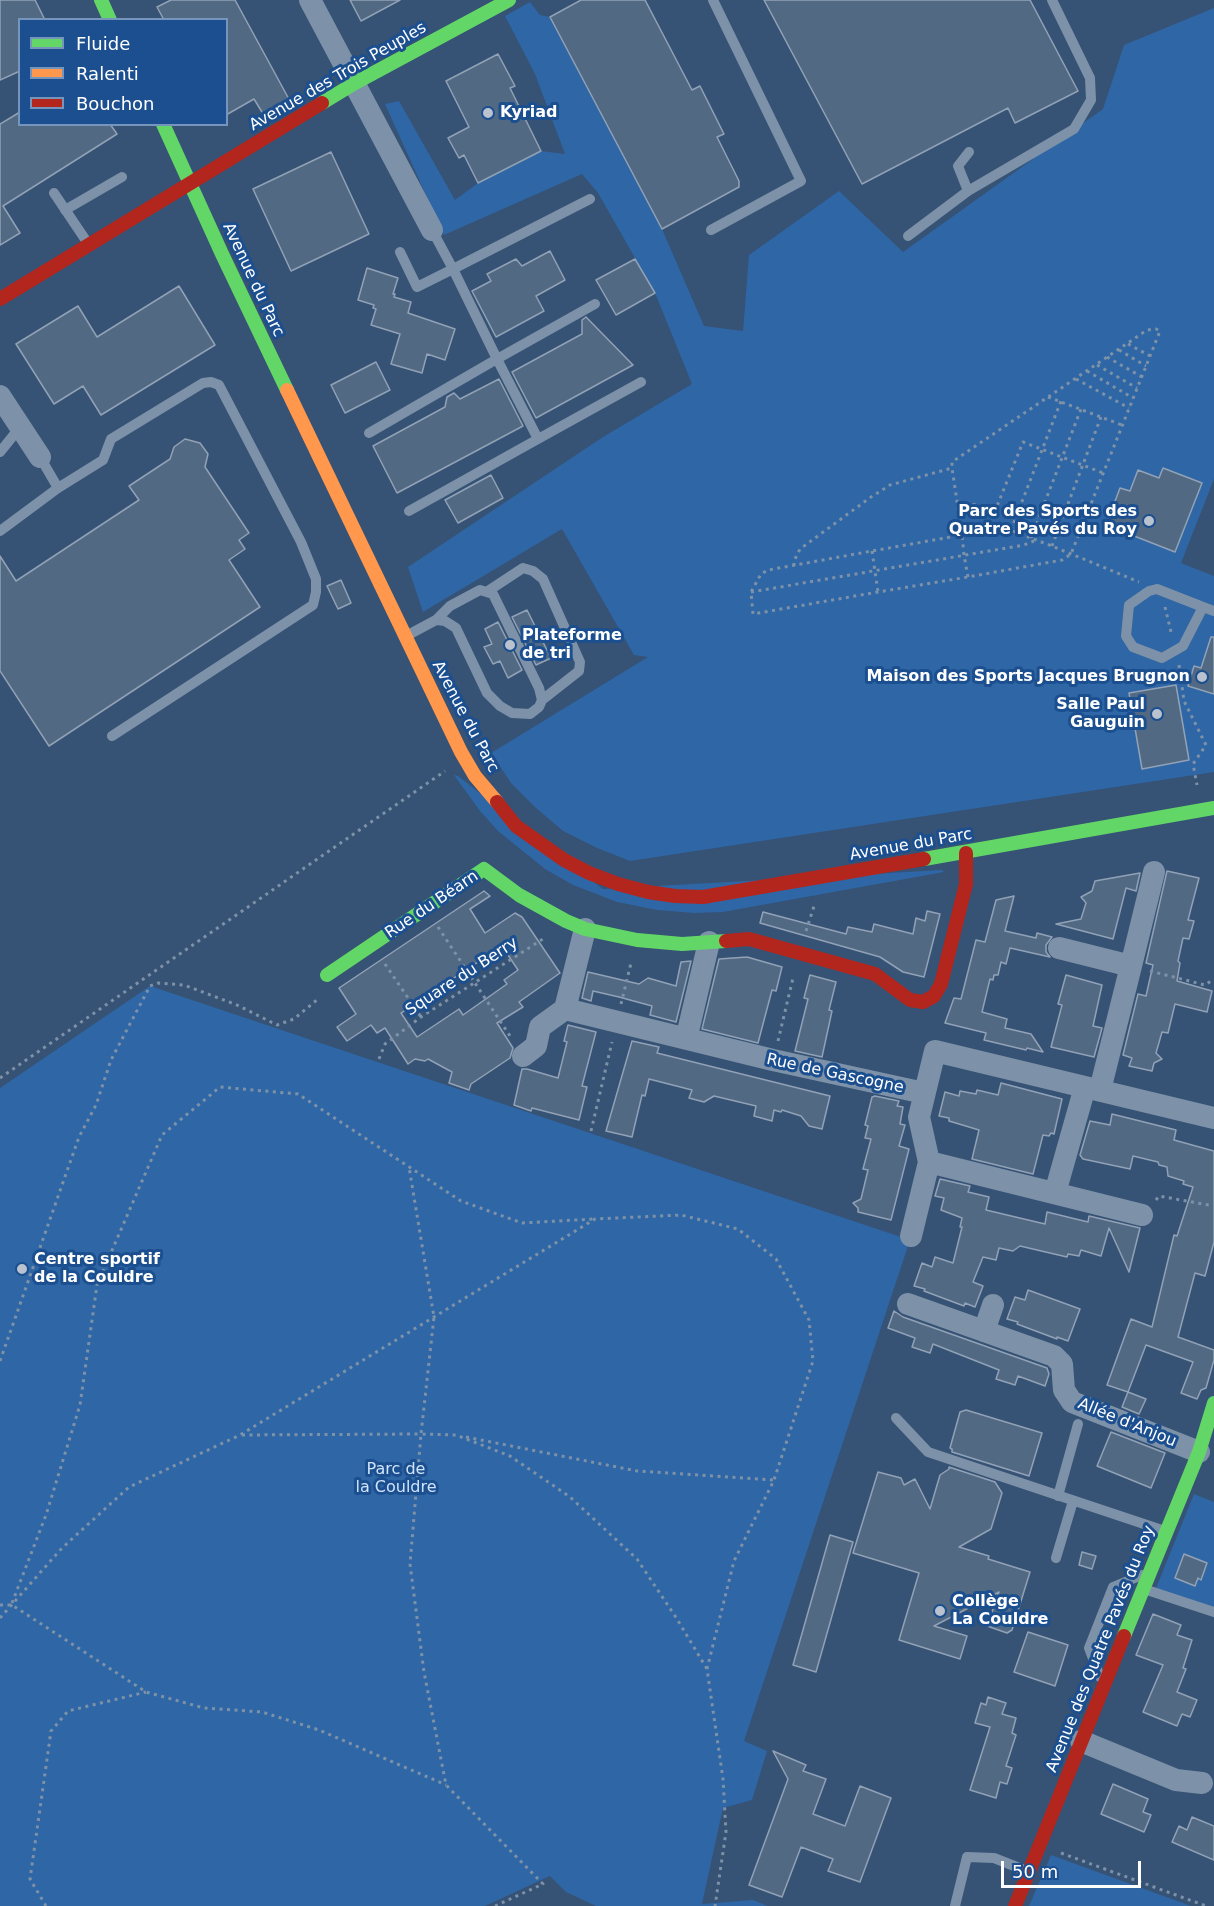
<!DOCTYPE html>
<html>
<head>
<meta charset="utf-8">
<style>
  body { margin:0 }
  #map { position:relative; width:1214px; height:1906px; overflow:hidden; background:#365274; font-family:"DejaVu Sans",sans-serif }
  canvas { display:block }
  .legend { position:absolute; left:18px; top:18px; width:210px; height:108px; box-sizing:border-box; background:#1b4f8f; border:2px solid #7695bc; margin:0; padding:8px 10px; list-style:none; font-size:18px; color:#fff }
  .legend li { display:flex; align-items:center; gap:12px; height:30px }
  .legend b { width:30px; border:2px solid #7695bc }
  .scale { position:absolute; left:1001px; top:1861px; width:140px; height:27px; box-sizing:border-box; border:3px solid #fff; border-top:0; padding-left:8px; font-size:18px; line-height:21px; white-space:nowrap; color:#fff; -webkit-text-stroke:4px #1b4f8f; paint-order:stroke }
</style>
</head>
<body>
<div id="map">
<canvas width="1214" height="1906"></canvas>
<ul class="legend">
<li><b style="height:8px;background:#63d668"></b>Fluide</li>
<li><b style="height:8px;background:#ff974d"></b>Ralenti</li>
<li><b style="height:8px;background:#b3261e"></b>Bouchon</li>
</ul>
<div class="scale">50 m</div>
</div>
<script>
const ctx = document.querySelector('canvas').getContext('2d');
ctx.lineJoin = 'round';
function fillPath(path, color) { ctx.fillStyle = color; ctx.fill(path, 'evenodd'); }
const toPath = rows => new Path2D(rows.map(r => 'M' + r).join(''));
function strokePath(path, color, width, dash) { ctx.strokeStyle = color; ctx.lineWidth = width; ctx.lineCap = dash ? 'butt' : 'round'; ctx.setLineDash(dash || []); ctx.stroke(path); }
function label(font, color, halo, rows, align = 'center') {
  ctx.font = font + ' "DejaVu Sans",sans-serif'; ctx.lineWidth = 6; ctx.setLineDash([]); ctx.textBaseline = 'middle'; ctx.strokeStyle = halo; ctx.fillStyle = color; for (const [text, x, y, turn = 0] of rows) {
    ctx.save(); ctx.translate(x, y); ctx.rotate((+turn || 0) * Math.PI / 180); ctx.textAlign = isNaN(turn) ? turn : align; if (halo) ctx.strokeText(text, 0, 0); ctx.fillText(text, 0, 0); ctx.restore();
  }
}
fillPath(toPath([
  [530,2,540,15,550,17,662,229,704,326,743,331,749,255,839,191,903,252,1103,109,1124,45,1214,8,1214,479,1181,563,1214,576,1214,772,630,861,597,848,563,831,536,808,511,783,491,753,648,657,634,655,562,529,423,612,408,567,603,437,692,384,655,293,598,193,582,174,444,235,385,104,399,101,455,200,478,183,541,151,565,154,535,74,505,16],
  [454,775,458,776,603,889,942,870,944,872,723,912,694,913,657,910,617,902,573,885,545,869,498,831,480,811],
  [150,986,910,1240,744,1741,767,1751,752,1800,723,1808,702,1904,753,1900,768,1906,596,1906,566,1892,550,1876,485,1906,0,1906,0,1088],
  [1194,1494,1214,1502,1214,1607,1156,1588],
  [1051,1855,1191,1906,1029,1906]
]), '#2f66a5');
const building = toPath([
  [0,0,35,0,45,20,20,20,20,71,0,80,0,0],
  [171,0,235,0,290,101,265,117,254,99,226,115,226,20,164,20,157,7,171,0],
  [350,0,400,0,361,21,350,0],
  [581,0,645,0,692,90,700,86,724,134,717,137,739,181,739,187,662,229,550,17,581,0],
  [764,0,1030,0,1078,91,1015,123,1008,108,862,184,764,0],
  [498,54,515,86,510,88,541,151,478,183,464,155,459,158,448,138,469,127,446,81,498,54],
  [20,112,20,124,110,124,117,134,3,206,20,233,0,245,0,124,20,112],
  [331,152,369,234,291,271,253,189,331,152],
  [550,251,565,280,536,296,544,311,496,337,472,291,491,281,487,274,516,259,522,266,550,251],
  [635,259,655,293,616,315,596,280,635,259],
  [367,268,398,278,393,294,395,294,394,297,411,302,408,313,455,329,445,360,427,354,422,373,391,364,400,334,371,325,376,309,373,308,374,305,358,300,367,268],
  [179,286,215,345,101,415,83,386,54,404,16,344,78,306,97,337,179,286],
  [586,317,633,365,536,418,512,372,582,334,582,320,586,317],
  [376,362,390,390,345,413,331,385,376,362],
  [499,379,523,426,397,493,373,446,445,407,447,397,454,393,460,399,499,379],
  [185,439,200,443,208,454,205,467,249,533,239,540,245,549,229,560,260,607,49,746,0,671,0,556,16,581,139,500,129,486,170,459,174,447,185,439],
  [1163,468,1202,483,1175,552,1106,525,1120,488,1130,491,1138,470,1159,478,1163,468],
  [491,475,503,498,458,523,445,500,491,475],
  [341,580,351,603,338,609,327,586,341,580],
  [527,610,551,658,536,665,512,617,527,610],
  [498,622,522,670,508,678,500,661,493,664,484,647,492,644,485,629,498,622],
  [1211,637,1214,637,1214,694,1188,686,1194,666,1201,668,1211,637],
  [1176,685,1189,760,1142,769,1129,693,1176,685],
  [1167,871,1199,878,1188,920,1194,921,1189,939,1183,938,1178,961,1180,963,1177,981,1212,991,1207,1012,1175,1004,1168,1033,1162,1032,1156,1053,1162,1059,1154,1063,1152,1071,1129,1066,1132,1058,1123,1055,1138,994,1146,996,1153,965,1146,963,1167,871],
  [1140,873,1136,891,1126,888,1113,939,1056,924,1081,919,1086,903,1081,897,1092,891,1095,881,1140,873],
  [484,891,490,896,470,909,485,933,515,913,522,917,560,973,519,1002,523,1007,497,1023,513,1048,510,1058,471,1084,469,1090,449,1083,452,1072,428,1059,425,1061,415,1059,408,1064,385,1028,377,1033,371,1025,347,1041,337,1027,356,1014,339,988,484,891],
  [502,946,518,970,504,980,507,984,463,1015,459,1009,417,1037,401,1013,502,946],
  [1014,896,1005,931,1036,938,1037,933,1052,937,1046,945,1046,952,1050,957,1010,948,1006,964,1001,962,998,975,994,975,993,980,990,979,982,1012,1007,1019,1005,1028,1031,1034,1043,1052,1027,1048,1026,1050,984,1040,986,1033,945,1023,954,998,961,999,976,940,985,942,996,900,1014,896],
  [927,911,940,914,924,977,903,972,880,957,760,923,763,912,846,934,848,927,872,932,874,924,913,934,916,918,925,921,927,911],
  [747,957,782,967,776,991,772,990,758,1043,702,1029,719,959,747,957],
  [691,961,676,1022,650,1015,652,1006,619,997,593,991,591,1001,582,998,588,972,639,984,648,978,676,986,681,962,691,961],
  [810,975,836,982,829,1010,832,1011,822,1057,795,1051,808,999,804,998,810,975],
  [1066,975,1102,985,1093,1026,1102,1028,1094,1057,1051,1047,1062,1005,1058,1004,1066,975],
  [568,1025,596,1032,582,1086,587,1087,579,1120,532,1108,531,1111,514,1105,522,1069,527,1069,558,1078,567,1042,564,1041,568,1025],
  [632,1041,659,1047,657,1053,830,1096,822,1129,809,1126,801,1116,782,1110,781,1112,774,1110,772,1121,754,1116,756,1106,714,1096,704,1102,689,1098,692,1090,649,1079,645,1096,642,1095,632,1137,606,1131,632,1041],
  [1001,1083,1062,1099,1054,1134,1051,1133,1049,1136,1043,1135,1033,1174,972,1159,979,1130,949,1121,949,1118,939,1116,945,1092,959,1096,960,1091,976,1094,977,1090,998,1095,1001,1083],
  [875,1096,899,1101,897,1106,903,1107,900,1124,905,1125,899,1146,909,1149,891,1220,858,1212,858,1208,853,1203,861,1199,868,1170,863,1169,871,1139,865,1138,868,1126,865,1125,872,1097,875,1096],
  [1112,1114,1176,1130,1174,1140,1214,1151,1214,1242,1205,1276,1195,1273,1178,1337,1214,1350,1214,1360,1206,1388,1201,1390,1197,1399,1181,1393,1193,1362,1146,1345,1128,1392,1146,1399,1139,1414,1122,1407,1128,1392,1107,1385,1131,1319,1152,1327,1174,1235,1177,1236,1193,1187,1183,1184,1184,1181,1168,1176,1167,1167,1159,1165,1158,1162,1133,1156,1130,1169,1083,1159,1080,1155,1090,1121,1110,1125,1112,1114],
  [940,1179,970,1186,968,1192,989,1197,986,1210,1045,1224,1047,1212,1088,1222,1089,1216,1140,1228,1129,1272,1109,1228,1101,1256,1081,1250,1079,1256,1068,1254,1067,1257,1020,1246,1013,1251,999,1248,996,1260,983,1257,973,1282,983,1286,975,1307,965,1303,964,1306,924,1291,925,1289,914,1286,922,1263,932,1267,935,1257,953,1263,962,1227,960,1227,962,1218,941,1210,944,1198,935,1196,940,1179],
  [1028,1290,1080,1309,1068,1341,1057,1337,1057,1339,1017,1324,1018,1322,1007,1319,1015,1297,1025,1300,1028,1290],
  [894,1311,903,1317,1047,1368,1049,1374,1045,1386,1018,1376,1015,1385,996,1379,999,1370,933,1344,930,1353,912,1347,915,1338,888,1328,894,1311],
  [966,1410,1042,1433,1029,1476,952,1452,952,1449,950,1448,960,1412,966,1410],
  [1111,1432,1165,1453,1151,1488,1097,1466,1111,1432],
  [949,1467,995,1482,1002,1493,991,1529,959,1547,989,1556,988,1559,1030,1572,1012,1630,1007,1633,987,1626,999,1592,934,1626,967,1636,960,1659,899,1640,919,1573,853,1553,878,1472,901,1478,904,1485,915,1479,930,1509,940,1475,949,1469,949,1467],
  [830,1535,853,1542,816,1672,793,1665,830,1535],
  [1082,1552,1096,1556,1092,1569,1079,1565,1082,1552],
  [1184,1554,1207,1563,1201,1580,1198,1578,1195,1586,1175,1578,1184,1554],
  [1153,1614,1181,1625,1177,1635,1192,1640,1183,1668,1186,1669,1177,1692,1197,1700,1190,1717,1182,1714,1177,1726,1143,1712,1163,1665,1136,1655,1153,1614],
  [1028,1632,1068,1645,1055,1686,1014,1672,1028,1632],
  [988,1697,1006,1703,1002,1714,1016,1718,1012,1733,1016,1735,1006,1766,1012,1768,1007,1784,1000,1782,996,1798,970,1790,990,1727,975,1723,981,1703,986,1705,988,1697],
  [773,1751,806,1765,803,1771,826,1779,813,1814,845,1826,860,1786,891,1798,860,1882,828,1871,833,1859,801,1847,782,1897,749,1885,788,1779,773,1751],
  [1113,1784,1148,1799,1143,1812,1151,1815,1144,1832,1101,1814,1113,1784],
  [1192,1817,1214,1826,1214,1860,1172,1842,1179,1826,1187,1830,1192,1817]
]);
fillPath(building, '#526984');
strokePath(building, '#92a2b6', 1.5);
strokePath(toPath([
  [1128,344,1150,356],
  [1119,350,1146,366],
  [1107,357,1142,377],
  [1097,365,1137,388],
  [1087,371,1133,398],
  [1076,379,1129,408],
  [1048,397,1122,425],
  [958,508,977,504,995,511,1023,442,1103,473],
  [1011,530,1061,401],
  [1031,538,1081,409],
  [1052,546,1101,417],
  [872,551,878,592],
  [794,566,794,561,800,549,871,497,890,485,952,468],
  [968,577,964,555,962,535,958,508,952,468,952,462,1147,330,1156,329,1160,331,1071,554,1062,560,968,577,878,592,753,614,751,592,761,574,768,570,872,551,962,535,1002,527,1052,546,1071,554,1086,560,1139,582],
  [751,592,1024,545,1034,541],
  [1165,607,1172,636],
  [1179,665,1184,701,1206,745,1193,764,1197,785],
  [438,927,512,1039],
  [806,931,815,903],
  [385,964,421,1017],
  [1150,971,1205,985,1214,979],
  [621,1004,631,963],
  [778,1041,793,978],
  [379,1059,385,1044,421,1017,546,937],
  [0,1078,445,771],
  [591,1131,612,1042],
  [1156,1200,1159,1196,1214,1206],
  [0,1361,79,1137,96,1105,111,1060,150,986,158,983,184,985,237,1005,277,1025,294,1019,318,999],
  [242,1435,421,1434,434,1317,409,1167],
  [466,1437,637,1471,774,1480],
  [12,1603,46,1515,80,1405,97,1285,162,1135,220,1087,298,1094,461,1201,522,1223,594,1219],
  [0,1605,12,1605,146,1692,204,1708,262,1712,319,1730,446,1785],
  [0,1618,62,1548,129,1487,240,1435,595,1219,681,1215,738,1229,776,1259,809,1320,813,1361,774,1480,734,1561,707,1669,723,1779,726,1832,715,1906],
  [1061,1853,1206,1906],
  [46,1906,30,1879,51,1731,68,1711,146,1692],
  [495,1906,543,1884,446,1785,424,1672,410,1564,421,1434,456,1435,510,1456,570,1497,637,1559,677,1619,707,1669]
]), '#7d92a8', 3, [3, 4.5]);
strokePath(toPath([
  [969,152,958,166,968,191,1074,129,1091,100,1090,78,1052,0],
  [54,193,87,242],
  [65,210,122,177],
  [432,230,453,269,590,199],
  [711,230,801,181,713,0],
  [908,236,968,191],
  [400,252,417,287,453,269,497,359,595,304],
  [369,433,497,359,538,439,641,382],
  [0,452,21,426],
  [40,457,58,488],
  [409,511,538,439],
  [0,531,58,488,103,460,111,439,203,383,211,382,219,385,301,542,316,579,316,592,313,605,112,736],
  [480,590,493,594,539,688,542,700,539,707,530,714,512,713,500,706,487,693,456,628,445,621,436,620,450,606,480,590],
  [488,591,523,568,533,571,543,579,580,662,579,671,542,700],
  [1203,607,1183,646,1162,658,1133,647,1126,636,1129,605,1149,591,1157,589,1203,607,1214,611],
  [408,635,436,620],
  [896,1418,928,1452,1165,1531],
  [1058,1496,1078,1424],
  [1056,1558,1073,1501],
  [1147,1590,1214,1612],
  [1100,1677,1089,1648,1113,1587,1142,1575],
  [955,1906,967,1857,994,1858,1027,1871]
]), '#7d92a8', 10);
strokePath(toPath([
  [310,0,432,230],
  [0,396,40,457],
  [1059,948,1131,966,1100,1090],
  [1131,966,1154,872],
  [565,1009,773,1060,924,1093],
  [689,1027,709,942],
  [523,1056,536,1046,540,1027,565,1009,585,929],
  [929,1162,1142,1215],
  [1055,1193,1085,1087],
  [911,1236,929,1162,919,1117,935,1051,1214,1118],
  [908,1304,1054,1356,1062,1364,1064,1390,1072,1402,1199,1452],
  [984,1331,993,1305],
  [1081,1741,1176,1780,1202,1783]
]), '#7d92a8', 22);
strokePath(toPath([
  [101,0,110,20],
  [322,103,355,83,509,0],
  [163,124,222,254,287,390],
  [924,859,1214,808],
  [327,975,484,869,519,895,566,921,585,929,637,940,682,944,726,941],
  [1124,1636,1199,1452,1214,1403]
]), '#63d668', 14);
strokePath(toPath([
  [287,390,461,752,475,776,497,802]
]), '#ff974d', 14);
strokePath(toPath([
  [0,299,322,103],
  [497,802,516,826,564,860,589,873,618,884,648,892,675,896,703,897,924,859],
  [726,941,749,939,875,974,910,1000,923,1002,934,996,941,984,966,884,966,853],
  [1015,1906,1124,1636]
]), '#b3261e', 14);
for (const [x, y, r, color] of [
  [488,113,6,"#b9c2ce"],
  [1149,521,6,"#b9c2ce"],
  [510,645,6,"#b9c2ce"],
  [1202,677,6,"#b9c2ce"],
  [1157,714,6,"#b9c2ce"],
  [22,1269,6,"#b9c2ce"],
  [940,1611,6,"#b9c2ce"]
]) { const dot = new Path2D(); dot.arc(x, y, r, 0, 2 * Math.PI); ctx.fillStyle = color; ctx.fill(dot); strokePath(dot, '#1b4f8f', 2); }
label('16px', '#fff', '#1b4f8f', [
  ["Avenue des Trois Peuples",338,77,-30],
  ["Avenue du Parc",253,280,65],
  ["Avenue du Parc",465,717,62],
  ["Avenue du Parc",911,845,-10],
  ["Rue du Béarn",432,905,-34],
  ["Square du Berry",462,977,-33],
  ["Rue de Gascogne",835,1074,12],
  ["Allée d'Anjou",1127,1423,22],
  ["Avenue des Quatre Pavés du Roy",1101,1649,-68]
]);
label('bold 16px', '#fff', '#1b4f8f', [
  ["Kyriad",500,113],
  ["Parc des Sports des",1137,512,"right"],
  ["Quatre Pavés du Roy",1137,530,"right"],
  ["Plateforme",522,636],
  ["de tri",522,654],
  ["Maison des Sports Jacques Brugnon",1190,677,"right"],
  ["Salle Paul",1145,705,"right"],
  ["Gauguin",1145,723,"right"],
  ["Centre sportif",34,1260],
  ["de la Couldre",34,1278],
  ["Collège",952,1602],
  ["La Couldre",952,1620]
], 'left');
label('16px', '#cfe3fa', '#1b4f8f', [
  ["Parc de",396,1470],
  ["la Couldre",396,1488]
]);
</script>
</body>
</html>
